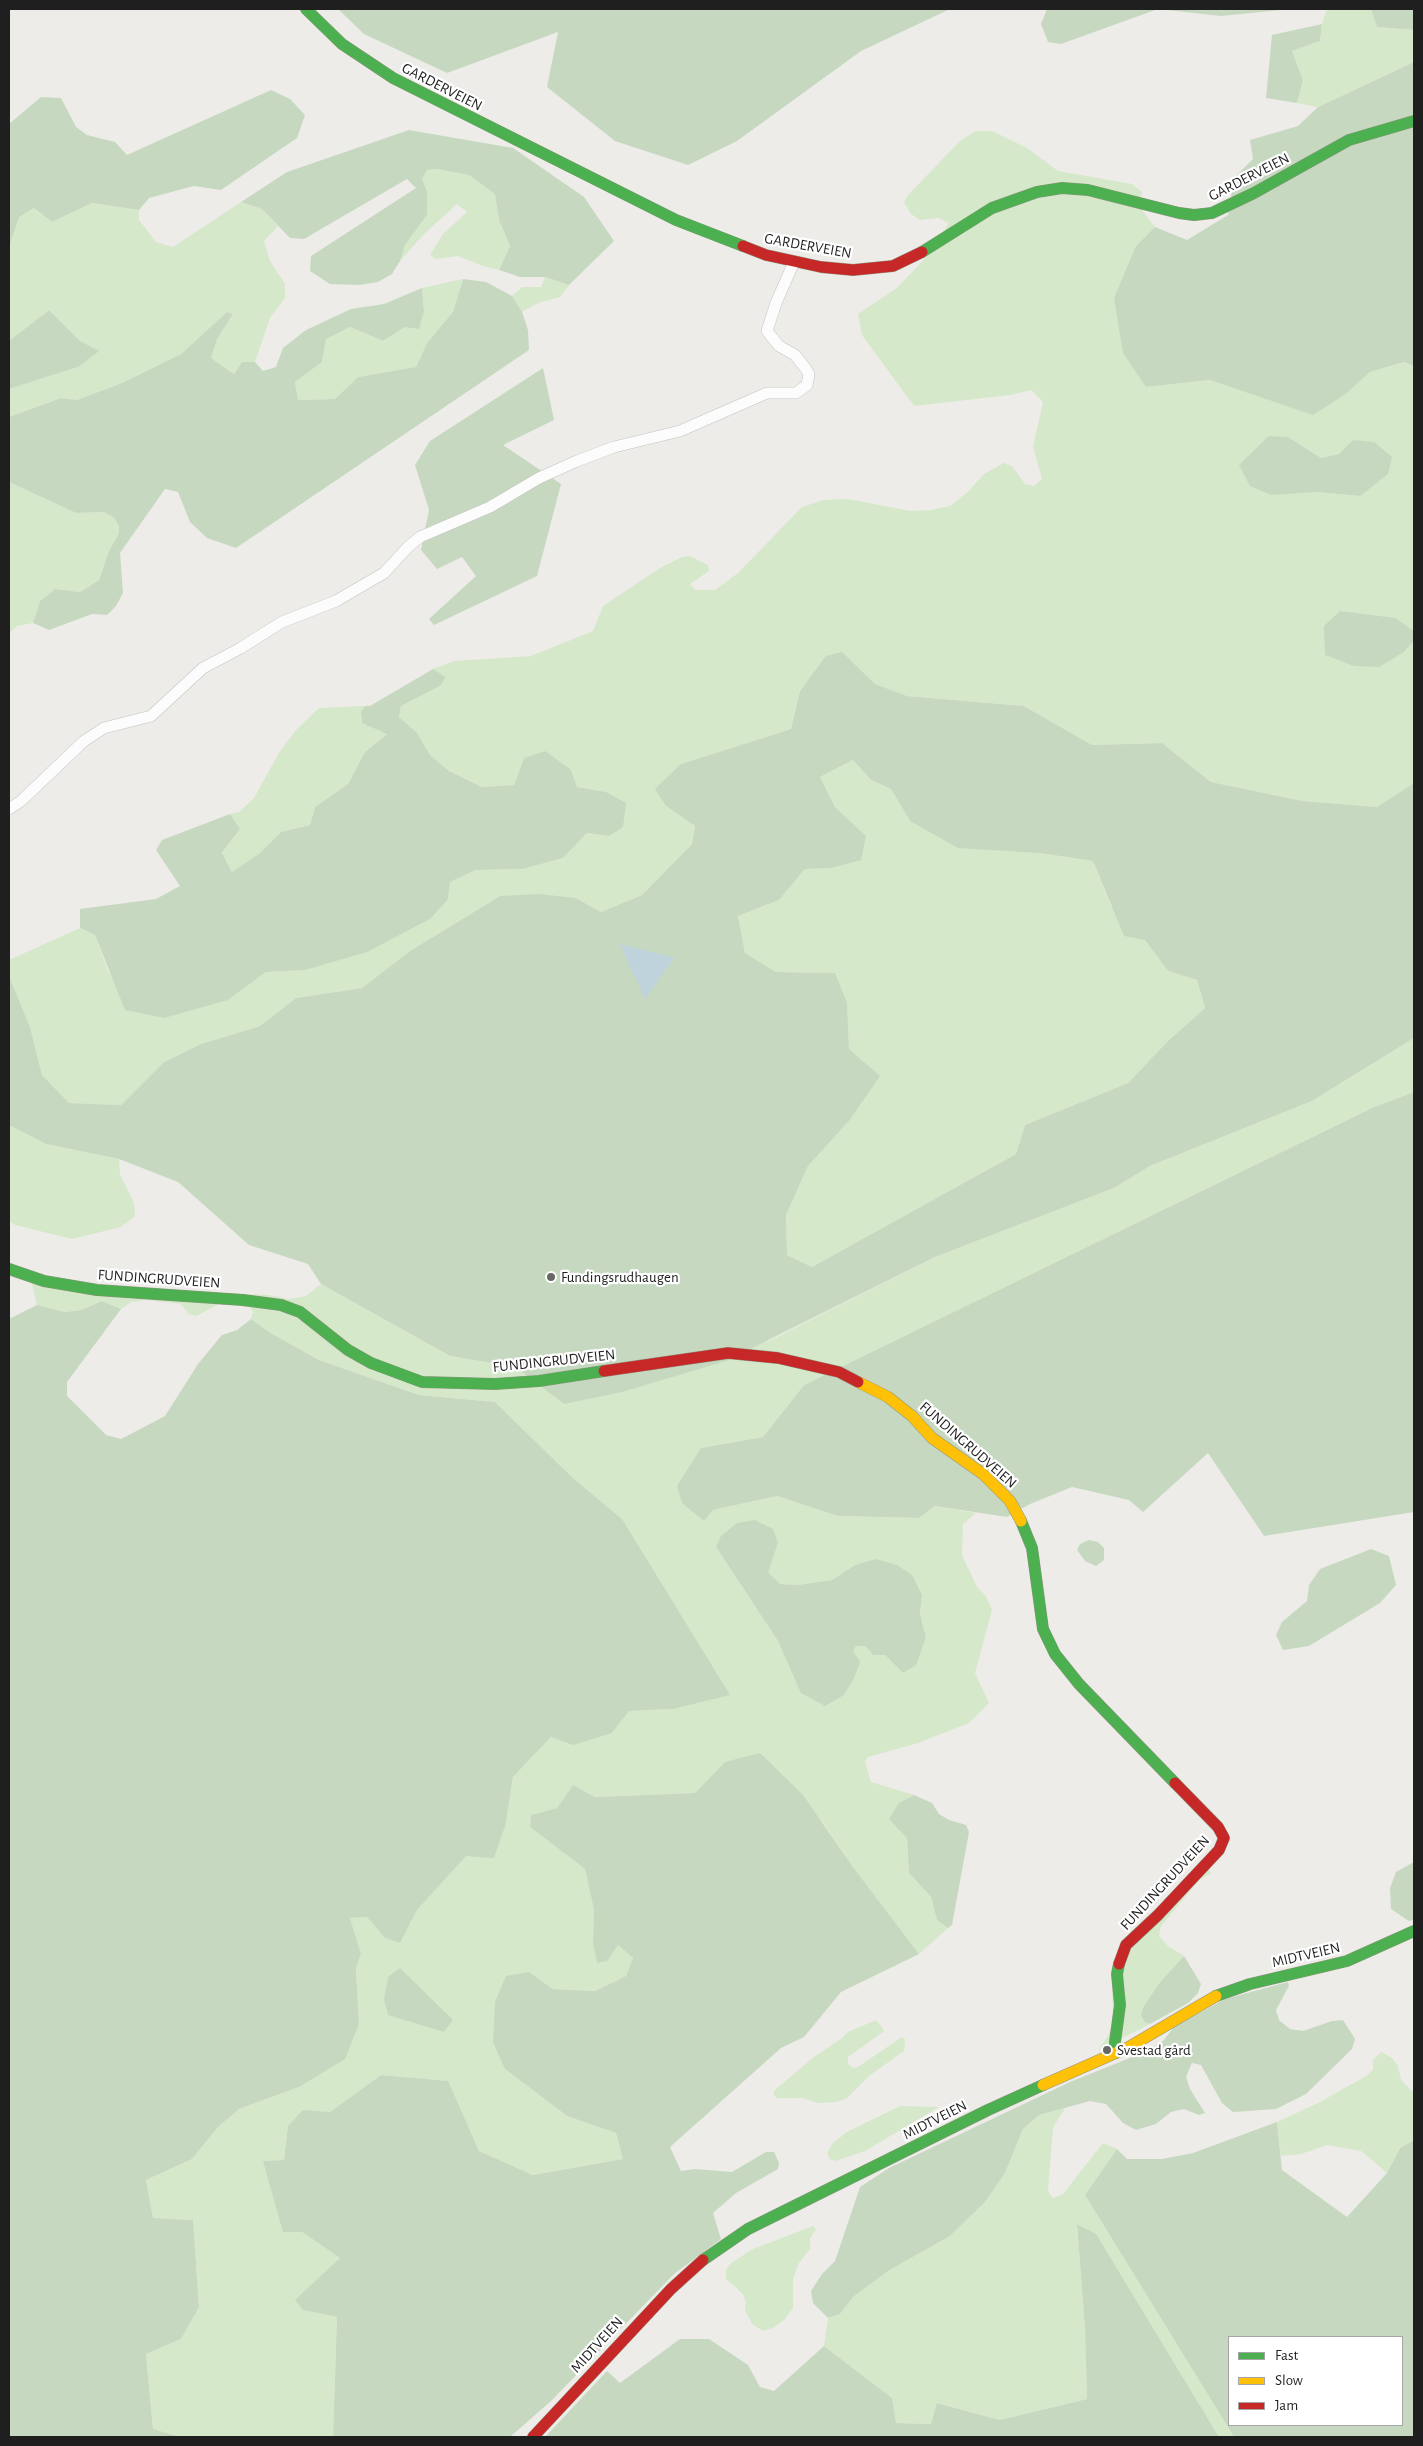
<!DOCTYPE html>
<html>
<head>
<meta charset="utf-8">
<style>
  body { margin:0 }
  #map { position:relative; width:1423px; height:2446px; overflow:hidden; background:#edece8; font-family:"Alegreya Sans",sans-serif }
  canvas { display:block }
  .frame { position:absolute; inset:0; border:10px solid #1f1f1f; pointer-events:none }
  .legend { position:absolute; left:1228px; top:2336px; width:175px; height:90px; box-sizing:border-box; background:#fff; border:1px solid #a5a5a5; margin:0; padding:6px 9px; list-style:none; font-size:15px; color:#1f1f1f }
  .legend li { display:flex; align-items:center; gap:10px; height:25px }
  .legend b { width:25px; border:1px solid #a5a5a5 }
</style>
</head>
<body>
<div id="map">
<canvas width="1423" height="2446"></canvas>
<div class="frame"></div>
<ul class="legend">
<li><b style="height:6px;background:#4caf50"></b>Fast</li>
<li><b style="height:6px;background:#ffc107"></b>Slow</li>
<li><b style="height:6px;background:#c62828"></b>Jam</li>
</ul>
</div>
<script>
const ctx = document.querySelector('canvas').getContext('2d');
ctx.lineJoin = 'round';
function fillPath(path, color) { ctx.fillStyle = color; ctx.fill(path, 'evenodd'); }
const toPath = rows => new Path2D(rows.map(r => 'M' + r).join(''));
function strokePath(path, color, width, dash) { ctx.strokeStyle = color; ctx.lineWidth = width; ctx.lineCap = dash ? 'butt' : 'round'; ctx.setLineDash(dash || []); ctx.stroke(path); }
function label(font, color, halo, rows, align = 'center') {
  ctx.font = font + ' "Alegreya Sans",sans-serif'; ctx.lineWidth = 4.5; ctx.setLineDash([]); ctx.textBaseline = 'middle'; ctx.strokeStyle = halo; ctx.fillStyle = color; for (const [text, x, y, turn = 0] of rows) {
    ctx.save(); ctx.translate(x, y); ctx.rotate((+turn || 0) * Math.PI / 180); ctx.textAlign = isNaN(turn) ? turn : align; if (halo) ctx.strokeText(text, 0, 0); ctx.fillText(text, 0, 0); ctx.restore();
  }
}
fillPath(toPath([
  [1327,9,1371,9,1377,27,1414,30,1414,62,1318,107,1297,103,1303,80,1292,51,1320,41,1322,24],
  [976,131,992,131,1027,148,1058,171,1132,184,1142,192,1139,206,1155,227,1136,246,1146,387,1210,380,1259,396,1347,393,1370,372,1404,362,1414,366,1414,631,1360,614,1341,611,1404,652,1414,641,1414,783,1377,807,1303,801,1211,782,1162,743,1092,745,1024,706,907,696,875,684,841,652,800,690,791,729,681,764,666,806,695,826,692,844,642,895,601,912,576,898,500,896,410,951,362,988,296,998,260,1026,201,1044,164,1062,121,1105,69,1103,42,1075,30,1027,9,976,9,960,80,928,95,935,109,973,228,1000,266,972,305,970,448,899,450,882,476,870,523,869,563,858,587,833,609,836,606,792,577,787,571,770,524,758,514,785,482,787,449,771,430,755,417,733,399,717,401,706,440,686,446,677,433,669,454,661,531,656,593,631,603,606,660,568,682,557,690,556,708,565,709,571,690,584,696,590,715,590,738,573,802,507,823,500,848,499,910,511,931,510,950,506,968,492,984,474,1004,463,1012,466,1025,484,1034,486,1042,479,1033,447,1043,402,1031,390,1010,395,914,406,862,335,858,314,897,288,932,251,949,223,938,218,920,220,911,214,904,202,908,195,961,140],
  [1288,437,1321,458,1339,454,1360,496,1316,492],
  [437,169,470,175,495,194,499,220,510,246,499,270,483,266,458,256,435,259,430,255,443,234,467,212,457,204,424,234,400,261,405,245,427,215,427,191,422,179,426,170],
  [241,202,262,209,278,226,264,241,270,261,285,284,285,298,270,318,255,362,242,362,234,374,211,358,217,339,233,314,227,312,181,354,122,383,77,400,61,398,9,417,9,389,78,367,80,341,49,310,9,341,9,247,19,216,34,208,52,222,92,203,139,210,139,220,156,242,173,247],
  [545,277,569,285,560,297,538,303,522,312,512,296,522,287,541,287],
  [463,279,453,312,427,343,416,367,358,377,335,399,298,400,295,382,322,362,326,338,350,327,383,341,405,327,424,311,422,288],
  [9,482,76,513,104,512,114,518,119,526,119,533,109,551,99,580,80,592,55,589,40,601,33,623,17,626,9,633],
  [365,706,361,712,362,723,388,733,365,752,348,784,315,807,310,825,281,832,260,853,232,872,222,854,240,829,230,814,239,812,254,798,280,751,296,730,319,708],
  [853,760,871,780,891,789,910,821,1039,853,1093,861,1111,906,1145,940,1168,971,1197,980,1205,1008,1168,1041,1128,1083,1025,1125,1016,1154,812,1267,787,1255,786,1215,808,1166,849,1121,879,1076,849,1049,847,1002,835,973,776,972,745,953,738,916,779,900,805,869,831,868,866,836,835,807,820,777],
  [1414,1038,1414,1092,1372,1108,804,1385,763,1437,701,1448,713,1510,777,1496,838,1516,919,1518,935,1506,976,1513,963,1524,962,1555,977,1587,986,1596,992,1610,975,1673,989,1703,969,1723,918,1743,868,1757,865,1762,871,1782,914,1795,899,1803,907,1838,909,1873,931,1897,937,1920,948,1928,919,1954,853,1867,822,1821,725,1762,695,1793,595,1797,573,1785,557,1808,531,1815,530,1827,585,1869,594,1910,593,1943,607,1960,618,1944,633,1958,626,1976,595,1991,553,1989,529,1972,505,2069,567,2116,616,2133,623,2159,533,2175,479,2151,447,2081,381,2075,330,2112,288,2127,284,2160,264,2161,302,2232,340,2258,303,2310,337,2317,333,2437,181,2437,153,2429,146,2354,181,2339,199,2307,193,2220,153,2218,146,2180,192,2159,218,2127,239,2109,299,2087,359,2024,356,1968,361,1954,350,1918,367,1917,385,1938,400,1942,417,1910,466,1855,506,1823,513,1777,551,1737,612,1733,629,1711,673,1709,622,1519,573,1478,495,1402,419,1395,319,1360,269,1332,251,1319,253,1312,250,1307,219,1304,196,1316,189,1314,181,1304,146,1300,131,1302,121,1309,102,1301,81,1310,65,1312,37,1305,32,1284,75,1282,143,1289,268,1295,290,1299,306,1296,321,1284,450,1356,515,1367,564,1404,773,1339,935,1257,1114,1188,1150,1166,1312,1101],
  [778,1543,767,1572,780,1584,798,1585,832,1580,855,1565,922,1595,920,1614,926,1637,903,1673,885,1655,873,1655,865,1646,856,1646,802,1693,778,1641,716,1547],
  [9,1125,46,1144,119,1159,120,1174,134,1203,135,1216,121,1227,72,1239,15,1225,9,1221],
  [1202,1860,1211,1873,1199,1880,1161,1926,1159,1936,1168,1946,1184,1956,1161,1981,1145,2022,1150,2024,1098,2050,1108,2036,1113,2022,1112,1973],
  [876,2020,884,2030,883,2032,848,2057,848,2064,853,2068,858,2067,902,2037,905,2039,904,2051,869,2076,847,2098,837,2102,818,2103,803,2098,777,2098,773,2094,774,2091,814,2057,842,2038,848,2032],
  [1381,2052,1392,2058,1398,2066,1401,2080,1414,2093,1414,2140,1400,2148,1387,2173,1361,2151,1327,2145,1301,2154,1281,2156,1277,2122,1318,2103,1368,2075,1373,2069,1373,2060],
  [900,2106,939,2107,865,2151,835,2161,830,2159,827,2153,833,2143,847,2132],
  [1065,2108,1053,2128,1048,2191,1053,2198,1063,2194,1103,2143,1117,2149,1085,2195,1234,2437,1219,2437,1096,2235,1077,2224,1085,2329,1087,2399,1000,2420,938,2403,931,2424,895,2423,892,2398,824,2346,828,2318,840,2314,853,2297,888,2271,950,2236,985,2202,1005,2173,1023,2129,1039,2115],
  [813,2226,816,2229,810,2238,810,2249,799,2263,793,2279,793,2308,784,2320,773,2328,763,2331,752,2324,745,2310,746,2303,743,2294,726,2279,726,2270,731,2263,753,2249]
]), '#d6e8ca');
fillPath(toPath([
  [338,9,950,9,861,51,737,141,688,165,615,141,547,87,558,32,447,73,364,34],
  [1047,9,1291,9,1221,16,1158,9,1061,44,1048,42,1041,24],
  [1371,9,1414,9,1414,30,1377,27],
  [1322,24,1320,41,1292,51,1303,80,1297,103,1266,98,1272,35],
  [1414,62,1414,366,1404,362,1370,372,1347,393,1313,415,1210,380,1146,387,1123,353,1114,298,1136,246,1155,227,1187,240,1228,215,1234,178,1253,159,1250,140,1298,126,1318,107],
  [271,90,290,99,305,115,297,138,221,190,194,186,149,198,139,210,92,203,52,222,34,208,19,217,9,247,9,124,41,97,61,98,76,127,87,135,115,142,127,155],
  [409,130,513,148,584,197,614,241,569,285,545,277,520,277,499,270,510,246,499,220,495,194,469,175,437,169,427,170,422,179,427,191,427,215,405,245,400,261,392,274,378,282,359,285,330,284,310,271,311,256,416,188,407,179,304,239,290,238,262,209,241,202,287,172],
  [463,279,486,282,512,296,522,312,528,330,529,350,236,548,207,538,190,522,178,492,165,489,120,553,123,593,116,606,107,615,92,614,49,630,33,623,40,601,55,589,80,592,99,580,109,551,119,533,119,526,114,518,104,512,76,513,9,482,9,417,61,398,77,400,122,383,181,354,227,312,233,314,217,339,211,358,234,374,242,362,255,362,263,371,276,367,283,348,306,330,351,309,384,304,422,288,424,311,419,329,405,327,383,341,350,327,326,339,322,362,295,382,298,400,335,399,358,377,416,367,427,343,453,312],
  [49,310,80,341,99,351,78,367,9,389,9,341],
  [543,368,554,420,503,445,561,484,537,576,434,625,429,619,476,576,462,557,437,569,421,550,429,510,415,465,430,441],
  [1269,436,1288,437,1321,458,1339,454,1353,440,1374,442,1392,457,1388,474,1360,496,1316,492,1271,495,1250,486,1239,465],
  [1340,611,1395,618,1414,631,1414,641,1404,652,1379,667,1354,666,1325,655,1324,626],
  [842,652,875,684,907,696,1024,706,1092,745,1162,743,1211,782,1303,801,1377,807,1414,783,1414,1038,1312,1101,1150,1166,1114,1188,935,1257,726,1361,622,1392,564,1404,515,1367,450,1356,321,1284,308,1264,249,1245,178,1182,119,1159,46,1144,9,1125,9,976,30,1027,42,1075,69,1103,121,1105,164,1062,201,1044,260,1026,296,998,362,988,410,951,500,896,539,894,576,898,601,912,642,895,692,844,695,826,666,806,655,789,681,764,791,729,800,691,826,656],
  [853,760,871,780,891,789,910,821,958,848,1039,853,1093,861,1124,936,1145,940,1168,971,1197,980,1205,1008,1168,1041,1128,1083,1025,1125,1016,1154,812,1267,787,1255,786,1215,808,1166,849,1121,880,1076,849,1049,847,1002,835,973,776,972,745,953,738,916,779,900,805,869,831,868,861,860,866,836,835,807,820,777],
  [433,669,446,677,440,686,401,706,399,717,417,733,430,755,449,771,482,787,514,785,524,758,545,751,571,770,577,787,606,792,626,803,623,827,609,836,587,833,563,858,523,869,476,870,450,882,448,899,430,919,367,952,305,970,266,972,228,1000,164,1018,125,1010,95,935,80,928,80,909,156,899,180,886,156,850,162,840,230,814,240,829,222,853,232,872,260,853,281,832,310,825,315,807,348,784,365,752,387,734,362,723,361,712,365,706,370,706],
  [1414,1092,1414,1512,1264,1536,1208,1453,1143,1512,1129,1500,1072,1487,1030,1504,1007,1517,935,1506,919,1518,838,1516,777,1496,713,1510,704,1521,682,1503,677,1486,701,1448,763,1437,804,1385,1372,1108],
  [102,1301,121,1309,67,1382,67,1396,106,1435,121,1439,165,1416,198,1364,222,1335,237,1330,251,1319,269,1332,319,1360,419,1395,495,1402,573,1478,622,1519,730,1695,673,1709,629,1711,612,1733,573,1745,551,1737,513,1777,506,1823,494,1858,466,1856,417,1910,400,1943,385,1938,367,1917,350,1918,361,1954,356,1968,359,2024,345,2059,299,2087,239,2109,218,2127,192,2159,146,2180,153,2218,193,2220,199,2307,181,2339,146,2354,153,2429,181,2437,9,2437,9,1319,37,1305,65,1312,81,1310],
  [755,1520,773,1529,778,1543,768,1572,780,1584,798,1585,832,1580,855,1565,876,1559,897,1565,912,1575,922,1595,920,1614,926,1637,916,1665,903,1673,885,1655,873,1655,865,1646,856,1646,853,1651,860,1662,854,1678,844,1695,825,1706,801,1693,778,1641,716,1547,721,1536,737,1523],
  [1089,1540,1098,1542,1104,1548,1104,1560,1096,1566,1085,1561,1077,1550,1080,1544],
  [1371,1549,1389,1556,1396,1585,1380,1603,1309,1646,1283,1650,1276,1635,1282,1622,1307,1601,1309,1585,1320,1569],
  [760,1753,803,1795,853,1867,919,1954,841,1992,804,2037,781,2048,670,2147,681,2171,695,2169,732,2172,766,2152,774,2152,779,2163,778,2169,736,2193,713,2213,721,2239,674,2274,551,2401,510,2437,333,2437,337,2317,303,2310,295,2300,340,2258,302,2232,283,2232,263,2161,284,2160,288,2126,303,2110,330,2112,381,2075,448,2081,479,2151,533,2175,623,2159,616,2133,567,2116,505,2069,493,2042,495,2002,506,1976,529,1972,553,1989,595,1991,626,1976,633,1958,618,1945,607,1961,597,1963,593,1943,594,1910,585,1869,530,1827,531,1815,557,1808,573,1785,595,1797,695,1793,725,1762],
  [914,1795,932,1803,939,1814,949,1820,966,1825,969,1832,952,1925,948,1928,937,1920,931,1897,909,1873,907,1838,889,1819,899,1803],
  [1414,1862,1414,1920,1409,1921,1391,1909,1390,1888,1396,1872],
  [1184,1956,1201,1984,1198,1993,1188,2003,1150,2024,1145,2022,1141,2015,1144,2006,1161,1981],
  [400,1968,453,2020,444,2032,388,2015,384,2000,388,1977],
  [1288,1982,1289,1986,1276,2010,1279,2020,1290,2029,1303,2031,1332,2021,1343,2020,1355,2039,1352,2049,1306,2094,1276,2109,1233,2112,1222,2103,1201,2065,1192,2063,1186,2077,1190,2089,1205,2113,1199,2115,1184,2109,1171,2112,1156,2124,1136,2130,1123,2123,1106,2104,1090,2101,1039,2115,1023,2129,1005,2173,985,2202,950,2236,888,2271,853,2297,840,2314,828,2318,813,2303,811,2291,822,2274,835,2261,860,2187,889,2168,1070,2082,1147,2051,1163,2041,1174,2027,1225,1999],
  [1277,2122,1282,2170,1347,2217,1387,2173,1400,2148,1414,2140,1414,2437,1234,2437,1085,2195,1117,2149,1127,2159,1162,2159,1193,2153],
  [1229,2337,1402,2337,1402,2425,1229,2425],
  [1077,2224,1096,2234,1219,2437,545,2437,607,2371,620,2383,680,2339,709,2339,748,2365,760,2387,774,2391,824,2346,892,2398,896,2423,931,2424,937,2403,1000,2420,1087,2399,1085,2329]
]), '#c6d9c0');
fillPath(toPath([
  [620,944,674,958,645,999]
]), '#bfd3dd');
const street = toPath([
  [9,809,21,801,84,741,104,728,151,716,203,668,239,649,282,622,336,601,384,573,408,547,420,537,490,507,539,478,577,461,614,447,680,431,767,393,796,393,807,385,809,374,806,369,795,355,779,346,767,331,776,303,794,262]
]);
const fast = toPath([
  [306,9,342,44,393,78,676,220,743,246],
  [922,252,992,208,1037,192,1062,188,1088,190,1179,213,1194,215,1212,213,1254,193,1349,140,1414,121],
  [9,1269,44,1281,97,1290,243,1300,281,1305,300,1312,348,1350,371,1363,422,1382,495,1384,539,1381,604,1371],
  [1021,1521,1032,1548,1043,1629,1055,1654,1079,1684,1175,1783],
  [1216,1996,1250,1984,1347,1961,1414,1931],
  [1116,2053,1115,2042,1120,2005,1117,1974,1119,1964],
  [703,2260,748,2229,988,2110,1043,2085]
]);
const slow = toPath([
  [858,1382,888,1397,912,1416,932,1438,983,1474,1010,1501,1021,1521],
  [1043,2085,1129,2047,1216,1996]
]);
const jam = toPath([
  [743,246,766,255,821,267,853,270,893,266,922,252],
  [604,1371,728,1353,778,1358,839,1372,858,1382],
  [1119,1964,1126,1945,1158,1915,1219,1850,1224,1838,1218,1827,1175,1783],
  [533,2437,671,2289,703,2260]
]);
strokePath(street, '#c3c2c0', 12);
strokePath(fast, '#929582', 12);
strokePath(slow, '#929582', 12);
strokePath(jam, '#929582', 12);
strokePath(street, '#fcfcfc', 11);
strokePath(fast, '#4caf50', 11);
strokePath(slow, '#ffc107', 11);
strokePath(jam, '#c62828', 11);
for (const [x, y, r, color] of [
  [551,1277,5,"#676765"],
  [1107,2050,5,"#676765"]
]) { const dot = new Path2D(); dot.arc(x, y, r, 0, 2 * Math.PI); ctx.fillStyle = color; ctx.fill(dot); strokePath(dot, '#fff', 2); }
label('15px', '#1f1f1f', '#fff', [
  ["GARDERVEIEN",442,87,27],
  ["GARDERVEIEN",1249,177,-27],
  ["GARDERVEIEN",808,246,10],
  ["FUNDINGRUDVEIEN",159,1279,4],
  ["FUNDINGRUDVEIEN",554,1361,-6],
  ["FUNDINGRUDVEIEN",968,1445,41],
  ["FUNDINGRUDVEIEN",1165,1883,-47],
  ["MIDTVEIEN",1306,1955,-13],
  ["MIDTVEIEN",935,2120,-27],
  ["MIDTVEIEN",597,2345,-48]
]);
label('15px', '#1f1f1f', '#fff', [
  ["Fundingsrudhaugen",561,1277],
  ["Svestad gård",1117,2050]
], 'left');
</script>
</body>
</html>
